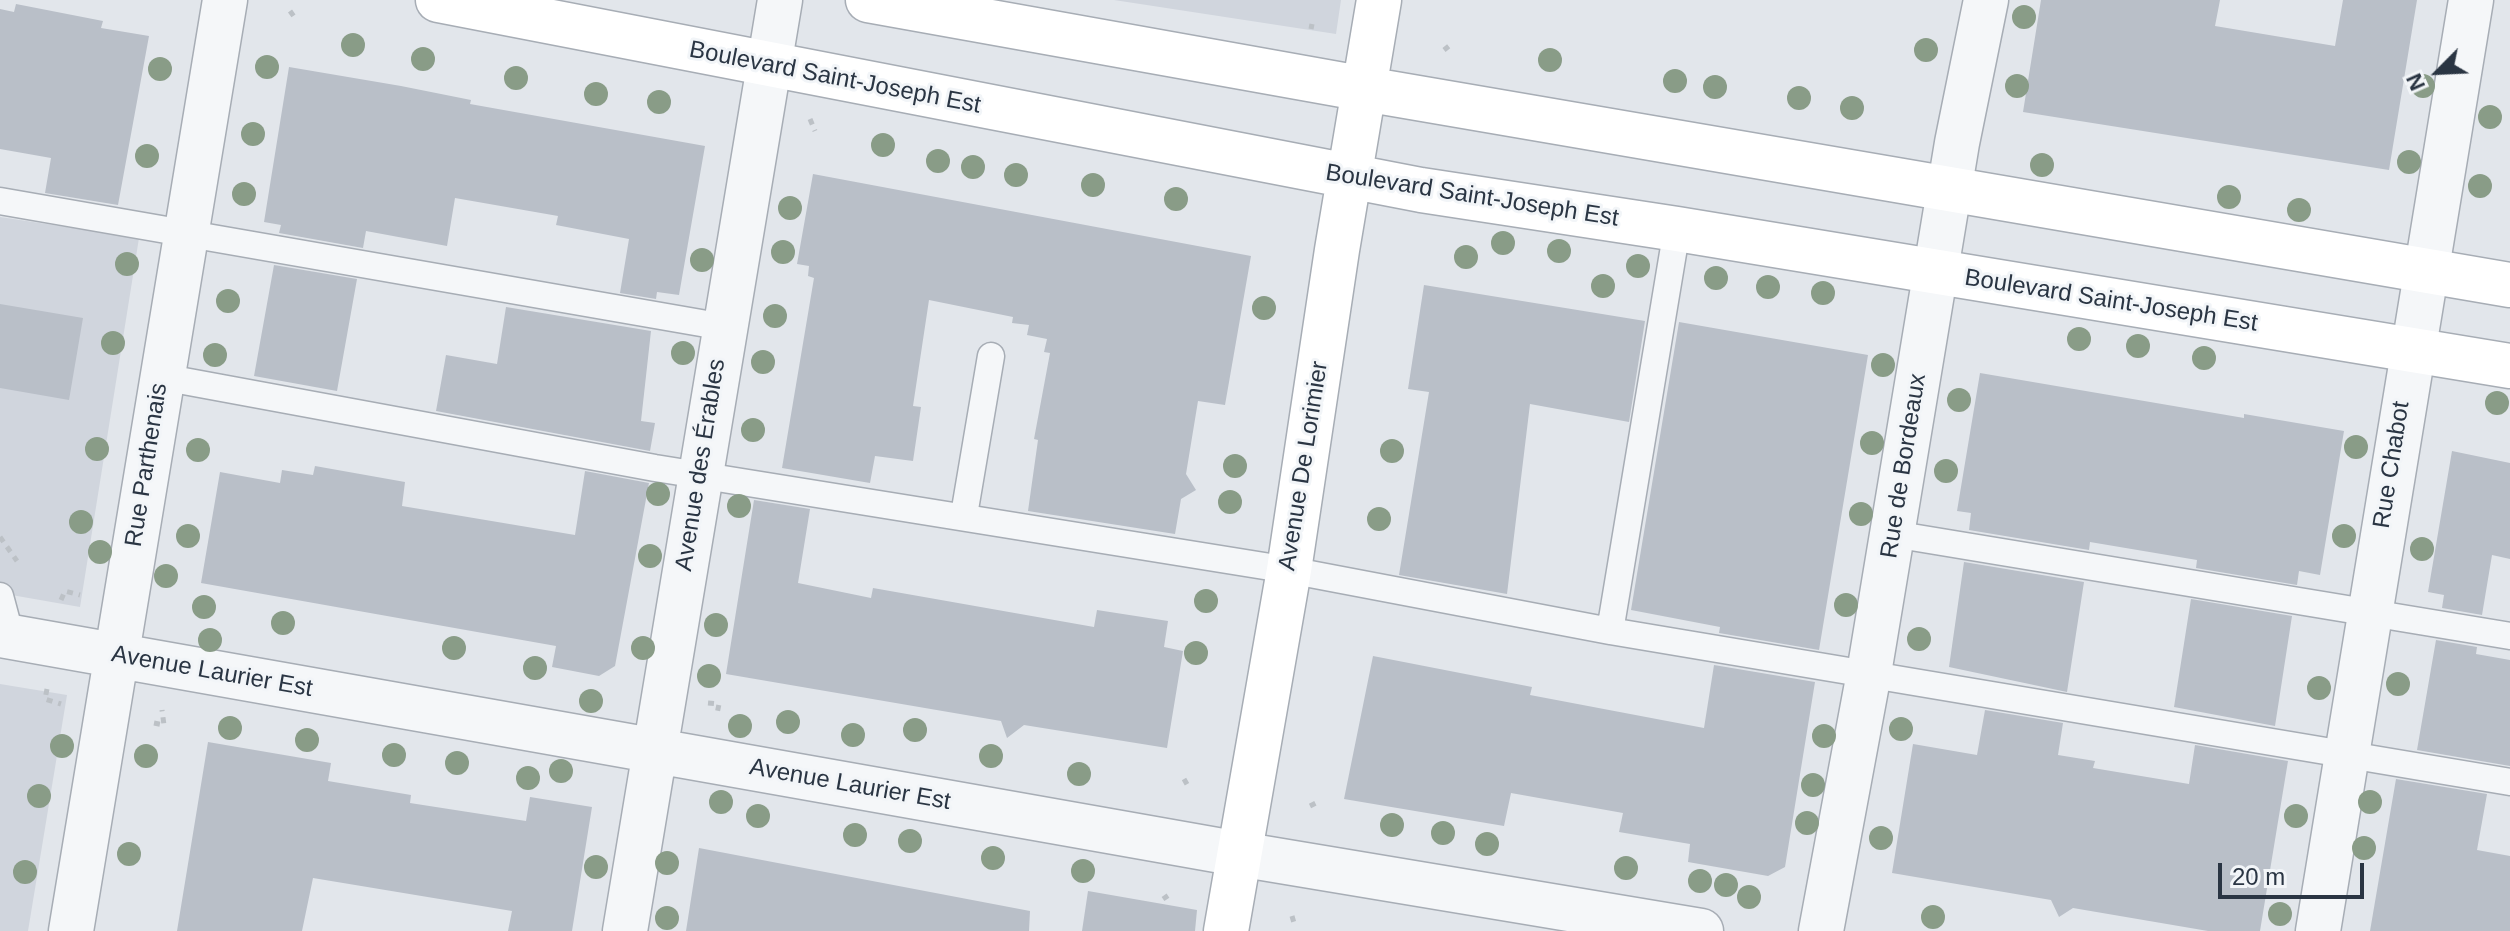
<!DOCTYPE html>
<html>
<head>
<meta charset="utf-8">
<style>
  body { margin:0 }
  #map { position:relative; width:2510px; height:931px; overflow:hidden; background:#e2e6eb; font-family:Arial,sans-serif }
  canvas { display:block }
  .north { position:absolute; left:2398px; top:32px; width:80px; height:80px; -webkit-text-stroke:6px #f2f5f8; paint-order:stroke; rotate:246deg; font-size:22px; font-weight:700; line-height:32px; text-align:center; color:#2a3543 }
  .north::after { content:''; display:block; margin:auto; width:28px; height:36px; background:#2a3543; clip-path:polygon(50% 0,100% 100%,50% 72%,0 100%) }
  .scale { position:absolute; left:2218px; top:863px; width:146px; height:36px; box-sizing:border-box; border:4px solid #2a3543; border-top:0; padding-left:10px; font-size:24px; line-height:28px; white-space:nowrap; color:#2a3543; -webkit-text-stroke:6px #f2f5f8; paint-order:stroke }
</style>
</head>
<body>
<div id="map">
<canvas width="2510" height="931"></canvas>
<div class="north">N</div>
<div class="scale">20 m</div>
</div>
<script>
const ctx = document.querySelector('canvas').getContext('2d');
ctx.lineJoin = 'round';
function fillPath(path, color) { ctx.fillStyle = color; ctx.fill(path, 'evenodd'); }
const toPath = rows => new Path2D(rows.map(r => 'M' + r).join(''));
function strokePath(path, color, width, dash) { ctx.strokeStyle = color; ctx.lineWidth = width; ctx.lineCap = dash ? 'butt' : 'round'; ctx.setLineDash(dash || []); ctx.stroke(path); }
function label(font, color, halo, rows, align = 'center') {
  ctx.font = font + ' Arial,sans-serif'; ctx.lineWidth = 6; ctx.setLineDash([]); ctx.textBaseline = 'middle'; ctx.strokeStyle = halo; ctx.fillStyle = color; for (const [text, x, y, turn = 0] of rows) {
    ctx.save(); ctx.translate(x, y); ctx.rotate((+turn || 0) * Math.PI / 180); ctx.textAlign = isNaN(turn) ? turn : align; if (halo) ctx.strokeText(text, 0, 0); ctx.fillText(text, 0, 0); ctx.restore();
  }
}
fillPath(toPath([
  [1114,0,1341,0,1336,34],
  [0,217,139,238,80,607,0,593],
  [0,684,67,695,28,931,0,931]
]), '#d0d5dd');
fillPath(toPath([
  [2041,0,2220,0,2215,26,2335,46,2343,0,2417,0,2389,170,2023,112],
  [16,4,103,21,101,28,149,36,118,205,45,193,51,158,0,149,0,9,14,12],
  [289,67,401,86,471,100,470,104,705,146,679,295,657,292,656,299,620,293,629,239,556,225,558,216,455,198,447,246,366,231,363,248,279,233,281,225,264,222],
  [813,174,1251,256,1225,405,1198,401,1186,474,1196,490,1181,499,1175,534,1028,511,1038,440,1034,439,1050,353,1044,352,1047,339,1027,335,1029,325,1012,323,1013,317,929,300,913,406,921,407,913,461,875,456,870,483,782,468,814,278,808,276,809,266,797,264],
  [274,265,357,279,337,391,254,376],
  [1424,285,1645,321,1629,422,1530,404,1507,594,1399,575,1429,392,1408,389],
  [0,304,83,318,69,400,0,388],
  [506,307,651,331,641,421,655,423,650,451,436,411,446,355,497,364],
  [1679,322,1868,355,1819,650,1719,633,1720,627,1631,610],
  [1980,373,2244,418,2244,414,2344,431,2320,575,2299,571,2297,585,2196,568,2197,560,2090,542,2089,550,1969,530,1971,513,1957,511],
  [2452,451,2510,463,2510,559,2492,555,2482,615,2442,608,2444,595,2428,592],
  [315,466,405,482,402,506,575,535,585,471,649,483,615,666,599,676,552,667,556,646,201,583,220,472,280,483,282,470,313,475],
  [754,500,810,509,798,583,871,598,873,588,1094,627,1097,610,1168,621,1164,647,1183,651,1167,748,1024,725,1007,738,1001,721,726,674],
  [1964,562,2084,582,2067,692,1949,667],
  [2191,599,2292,616,2275,726,2174,707],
  [2436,640,2477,647,2476,654,2510,660,2510,766,2417,750],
  [1373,656,1532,687,1530,695,1704,728,1714,665,1815,682,1785,867,1768,876,1688,862,1690,844,1619,832,1623,813,1511,793,1504,826,1344,799],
  [1985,710,2063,723,2058,755,2095,761,2093,768,2189,784,2195,745,2288,761,2260,931,2208,931,2073,908,2059,917,2051,900,1892,873,1913,744,1977,755],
  [208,742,331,763,328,781,411,795,410,803,526,821,530,797,592,807,572,931,508,931,512,911,313,878,302,931,177,931],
  [2396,779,2487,794,2477,850,2510,856,2510,931,2370,931],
  [699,848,1030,911,1029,931,686,931],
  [1088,891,1197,910,1195,931,1082,931]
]), '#b9bfc8');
const service = toPath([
  [0,201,724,327],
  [1677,229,1610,631,2510,782],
  [162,377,655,468,1289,570,1610,631],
  [964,515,991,356],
  [1893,534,2510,636],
  [0,596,11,637]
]);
const minor = toPath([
  [0,635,1239,854,1701,931],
  [71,931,225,0],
  [625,931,780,0],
  [1821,931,1869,673,1957,143,1986,0],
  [2318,931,2471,0]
]);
const secondary = toPath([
  [438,0,1421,190,1677,229,2510,366],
  [868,0,1365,89,2510,285],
  [1226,931,1289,570,1337,250,1379,0]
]);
strokePath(service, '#a7adb5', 29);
strokePath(minor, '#a7adb5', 47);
strokePath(secondary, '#a7adb5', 47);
strokePath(toPath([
  [290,11,295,18],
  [1309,26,1314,27],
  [1444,50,1449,46],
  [810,119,815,131],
  [0,537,17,561],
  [61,600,65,591,80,595],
  [47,689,45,699,61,704],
  [708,703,719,704,717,714],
  [154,723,164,725,162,710],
  [1184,779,1188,786],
  [1310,806,1316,803],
  [1163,899,1169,895],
  [1292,916,1294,923]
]), '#bcc1c6', 5, [6, 6]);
strokePath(service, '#f5f7f9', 26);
strokePath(minor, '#f5f7f9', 44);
strokePath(secondary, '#fff', 44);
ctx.fillStyle = '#899c87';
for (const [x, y] of [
  [2024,17],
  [353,45],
  [1926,50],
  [423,59],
  [1550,60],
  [267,67],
  [160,69],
  [516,78],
  [1675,81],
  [2017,86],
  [2423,86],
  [1715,87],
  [596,94],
  [1799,98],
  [659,102],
  [1852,108],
  [2490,117],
  [253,134],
  [883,145],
  [147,156],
  [938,161],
  [2409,162],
  [2042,165],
  [973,167],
  [1016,175],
  [1093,185],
  [2480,186],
  [244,194],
  [2229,197],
  [1176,199],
  [790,208],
  [2299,210],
  [1503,243],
  [1559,251],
  [783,252],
  [1466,257],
  [702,260],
  [127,264],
  [1638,266],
  [1716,278],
  [1603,286],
  [1768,287],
  [1823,293],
  [228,301],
  [1264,308],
  [775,316],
  [2079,339],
  [113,343],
  [2138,346],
  [683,353],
  [215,355],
  [2204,358],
  [763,362],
  [1883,365],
  [1959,400],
  [2497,403],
  [753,430],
  [1872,443],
  [2356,447],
  [97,449],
  [198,450],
  [1392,451],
  [1235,466],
  [1946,471],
  [658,494],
  [1230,502],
  [739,506],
  [1861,514],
  [1379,519],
  [81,522],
  [188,536],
  [2344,536],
  [2422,549],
  [100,552],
  [650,556],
  [166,576],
  [1206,601],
  [1846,605],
  [204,607],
  [283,623],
  [716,625],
  [1919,639],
  [210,640],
  [454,648],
  [643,648],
  [1196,653],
  [535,668],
  [709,676],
  [2398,684],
  [2319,688],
  [591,701],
  [788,722],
  [740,726],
  [230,728],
  [1901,729],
  [915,730],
  [853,735],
  [1824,736],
  [307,740],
  [62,746],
  [394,755],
  [146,756],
  [991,756],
  [457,763],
  [561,771],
  [1079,774],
  [528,778],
  [1813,785],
  [39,796],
  [721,802],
  [2370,802],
  [758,816],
  [2296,816],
  [1807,823],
  [1392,825],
  [1443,833],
  [855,835],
  [1881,838],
  [910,841],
  [1487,844],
  [2364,848],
  [129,854],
  [993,858],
  [667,863],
  [596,867],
  [1626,868],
  [1083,871],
  [25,872],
  [1700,881],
  [1726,885],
  [1749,897],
  [2280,914],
  [1933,917],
  [667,918]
]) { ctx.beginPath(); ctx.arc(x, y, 12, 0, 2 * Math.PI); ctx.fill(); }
label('24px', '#2a3543', '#f2f5f8', [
  ["Boulevard Saint-Joseph Est",835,78,11],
  ["Boulevard Saint-Joseph Est",1472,196,9],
  ["Boulevard Saint-Joseph Est",2111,301,9],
  ["Rue Parthenais",147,465,-81],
  ["Avenue des Érables",701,465,-81],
  ["Rue Chabot",2392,465,-81],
  ["Avenue De Lorimier",1304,466,-81],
  ["Rue de Bordeaux",1904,466,-81],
  ["Avenue Laurier Est",212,672,10],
  ["Avenue Laurier Est",850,785,10]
]);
</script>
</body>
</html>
